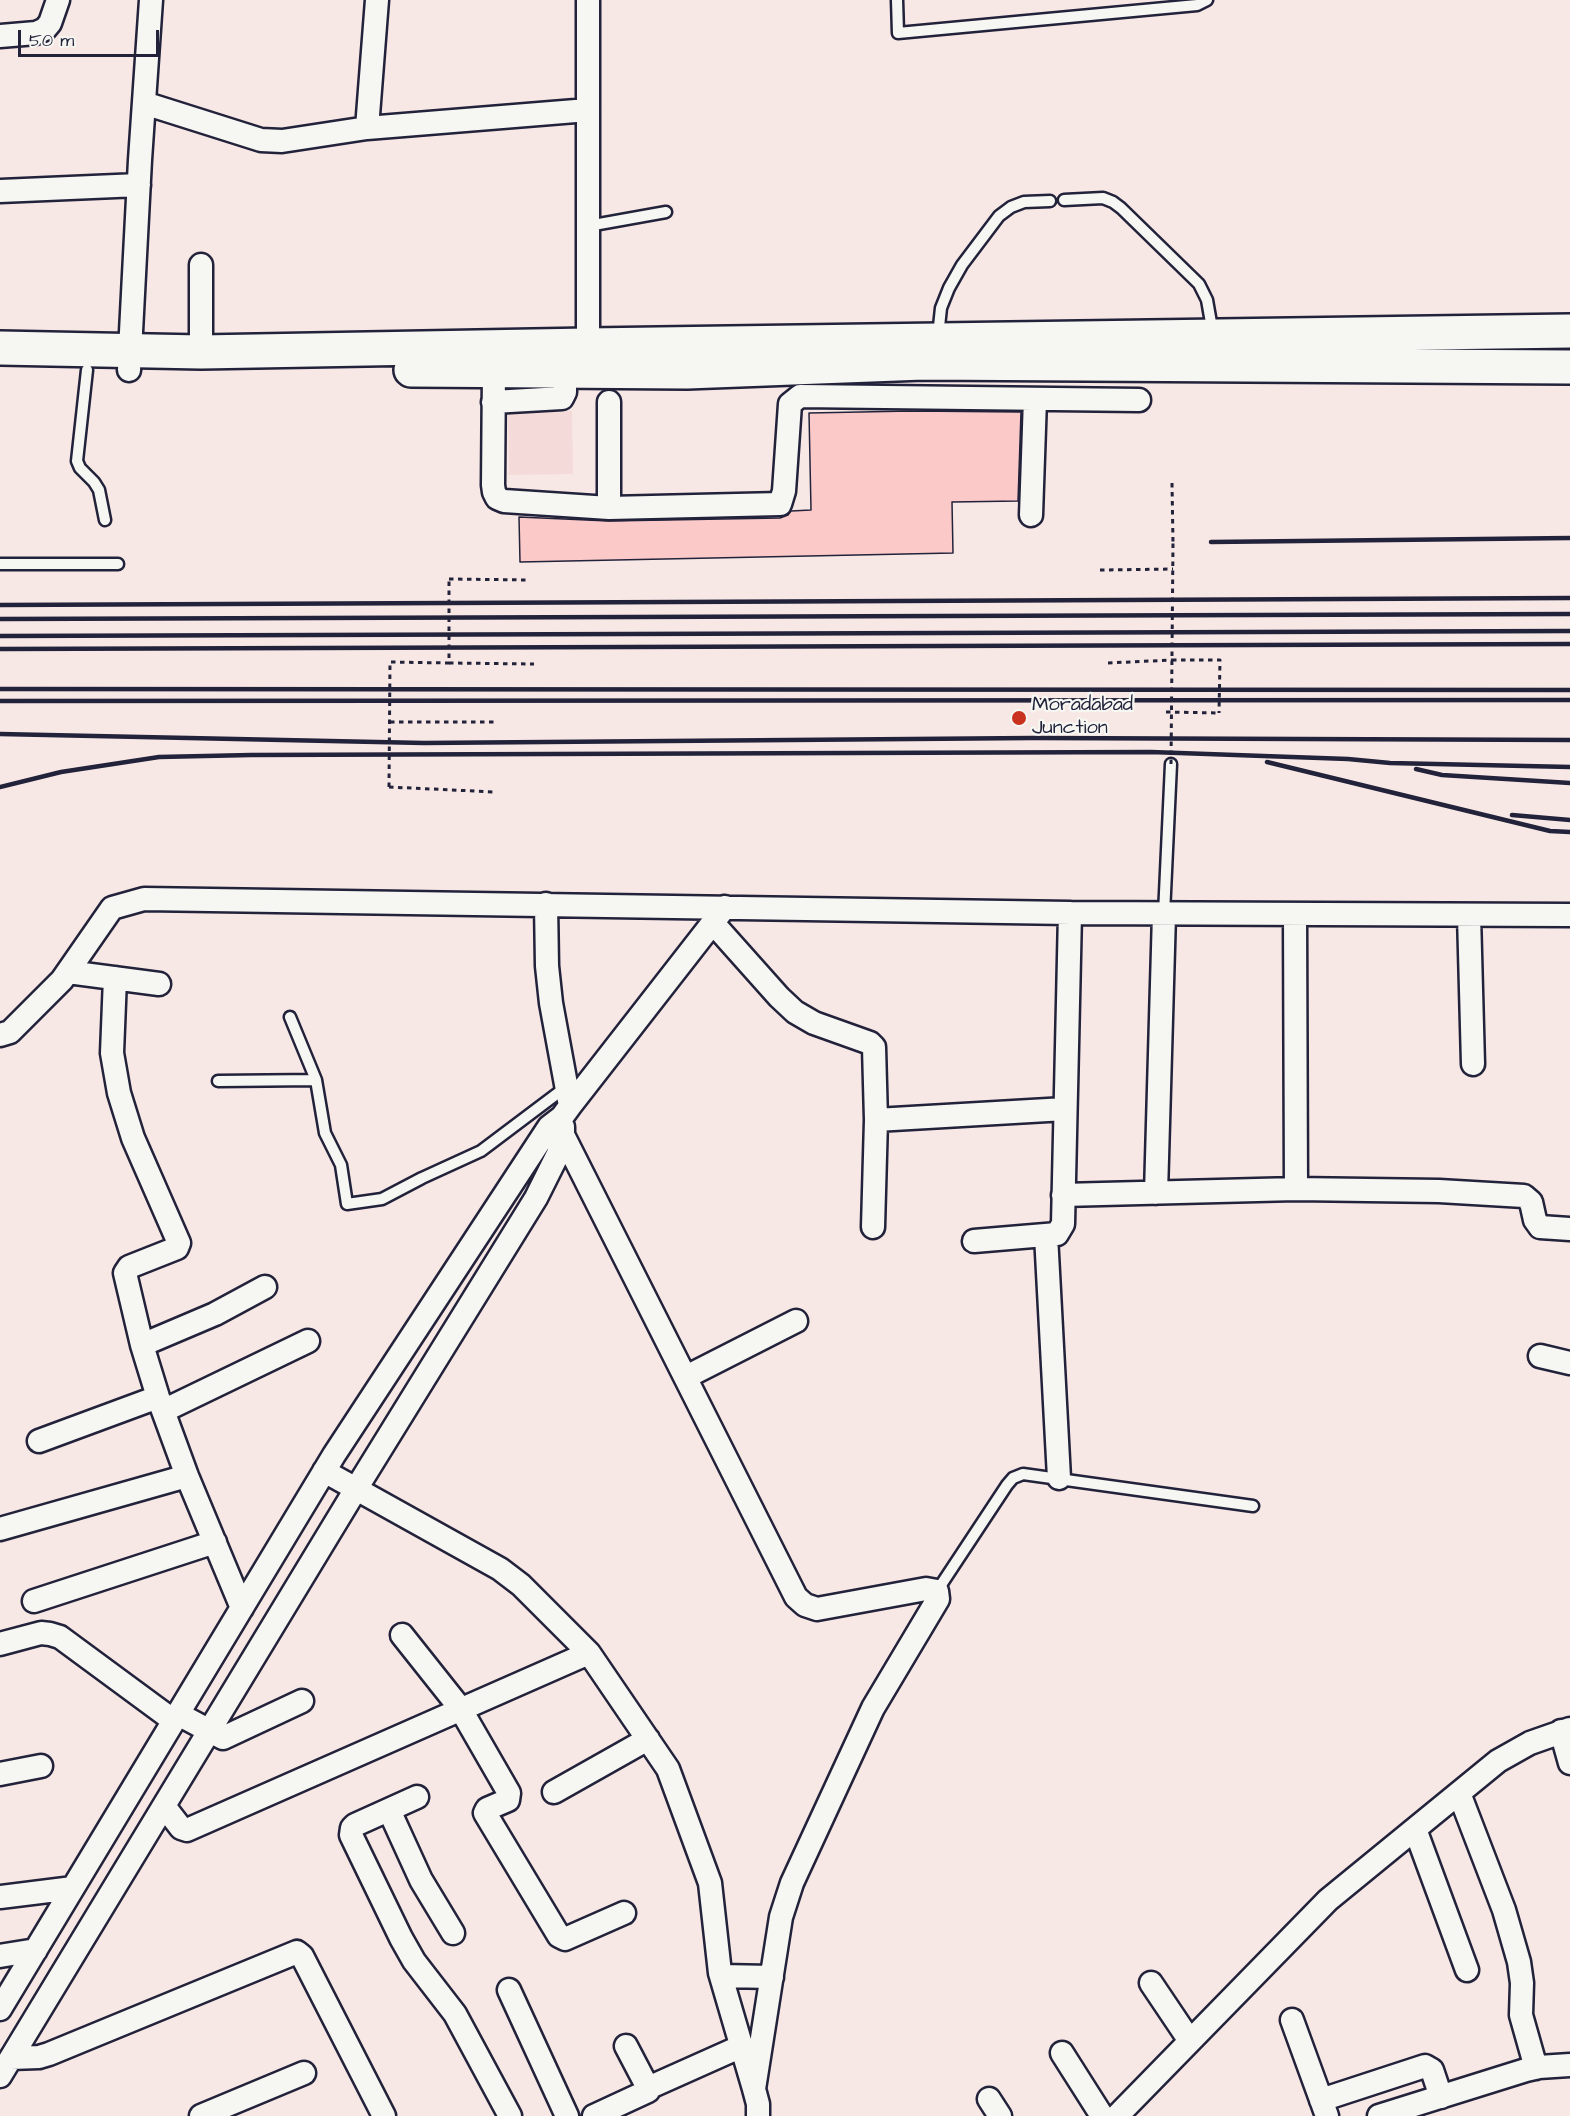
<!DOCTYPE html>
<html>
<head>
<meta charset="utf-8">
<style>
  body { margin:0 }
  #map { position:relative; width:1570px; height:2116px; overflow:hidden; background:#f7e8e5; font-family:"Architects Daughter",sans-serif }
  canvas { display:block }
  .scale { position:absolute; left:18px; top:30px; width:141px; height:27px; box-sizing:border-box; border:3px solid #22223b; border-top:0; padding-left:8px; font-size:18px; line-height:21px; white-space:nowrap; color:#22223b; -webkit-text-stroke:4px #f6f6f2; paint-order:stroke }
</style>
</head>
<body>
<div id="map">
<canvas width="1570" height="2116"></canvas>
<div class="scale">50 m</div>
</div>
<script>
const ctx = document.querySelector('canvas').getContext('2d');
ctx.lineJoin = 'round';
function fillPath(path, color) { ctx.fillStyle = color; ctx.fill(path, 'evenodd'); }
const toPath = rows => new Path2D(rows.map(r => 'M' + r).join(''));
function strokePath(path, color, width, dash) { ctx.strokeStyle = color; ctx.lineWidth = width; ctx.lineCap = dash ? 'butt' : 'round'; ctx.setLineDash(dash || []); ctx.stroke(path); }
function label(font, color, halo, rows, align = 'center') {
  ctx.font = font + ' "Architects Daughter",sans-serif'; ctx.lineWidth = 4.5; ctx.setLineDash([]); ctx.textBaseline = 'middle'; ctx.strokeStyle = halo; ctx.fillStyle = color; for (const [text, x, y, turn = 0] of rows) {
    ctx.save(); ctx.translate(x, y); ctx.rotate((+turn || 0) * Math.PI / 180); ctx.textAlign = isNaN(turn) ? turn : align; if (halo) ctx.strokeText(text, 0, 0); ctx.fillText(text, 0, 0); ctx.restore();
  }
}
fillPath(toPath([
  [572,411,573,474,509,475,508,413]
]), '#f4dbd9');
const building = toPath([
  [911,411,1021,412,1018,501,952,502,953,553,520,562,519,517,609,521,780,518,788,515,791,511,811,510,809,413,911,411]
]);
fillPath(building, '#fac9c8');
strokePath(building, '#22223b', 1.5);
const service = toPath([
  [897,0,898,33,1197,5,1207,0],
  [1064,200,1103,198,1113,202,1121,208,1199,284,1207,300,1213,334],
  [588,226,666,212],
  [938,336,941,308,949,288,962,265,999,216,1011,207,1024,202,1050,201],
  [87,370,77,461,80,468,94,482,99,490,105,520],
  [0,564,118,564],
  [1164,914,1171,764],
  [290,1017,316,1080,325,1133,341,1165,347,1204,382,1199,422,1178,481,1151,566,1087],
  [218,1081,316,1080],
  [937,1591,1007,1485,1013,1478,1023,1474,1253,1506]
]);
const minor = toPath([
  [0,36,36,33,45,29,50,23,58,0],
  [144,103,261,140,282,141,367,128,588,110],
  [367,128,377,0],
  [0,191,139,185],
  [588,345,588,0],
  [201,352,201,265],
  [129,370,140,160,151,0],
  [494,371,493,485,494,492,497,498,504,501,609,508,609,402],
  [493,402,562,398,565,392,565,371],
  [609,508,780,504,784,491,790,404,800,396,1139,400],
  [1031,515,1035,399],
  [546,904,547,966,551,1003,570,1106],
  [1295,915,1296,1189],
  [1469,915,1473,1064],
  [713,923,779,997,795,1012,814,1023,870,1043,874,1047,876,1120,873,1227],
  [68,972,159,984],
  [115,978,112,1053,119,1093,133,1138,179,1243,177,1248,129,1267,125,1273,142,1345,158,1397,187,1476,242,1608],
  [0,1035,10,1032,62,980,112,908,144,899,1070,913,1570,915],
  [876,1120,1065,1109],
  [563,1135,796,1597,805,1605,817,1609,926,1589,937,1591,938,1599,873,1708,792,1883,781,1917,754,2089],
  [1156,1193,1164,914],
  [1063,1195,1296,1189,1439,1191,1524,1196,1531,1202,1535,1220,1540,1227,1570,1229],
  [1046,1235,1059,1478],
  [974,1241,1057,1234,1063,1224,1070,913],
  [142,1345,215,1314,265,1287],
  [1540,1356,1570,1363],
  [686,1377,796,1321],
  [163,1411,308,1341],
  [39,1441,158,1397],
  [324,1471,500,1569,521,1585,589,1653,668,1769,710,1883,720,1973,754,2089,758,2104,758,2116],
  [0,1529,187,1476],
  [34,1601,215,1542],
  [402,1635,460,1708,509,1793,508,1800,487,1809,485,1813,559,1936,565,1939,624,1913],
  [0,1644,41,1633,50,1634,60,1637,174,1721],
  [178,1714,223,1738,302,1701],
  [1561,1731,1570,1763],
  [0,1774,41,1766],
  [554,1792,648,1739],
  [1459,1793,1504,1910,1519,1962,1522,1983,1521,2015,1536,2068],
  [417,1797,355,1825,352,1828,351,1835,401,1938,414,1961,455,2014,510,2116],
  [164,1806,181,1828,187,1830,589,1653],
  [389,1810,421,1880,453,1933],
  [1415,1829,1467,1970],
  [0,1897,73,1888],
  [0,1956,36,1950],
  [722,1976,772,1977],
  [1151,1983,1190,2041],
  [509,1990,567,2116],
  [0,2009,334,1455,549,1127,562,1117,570,1106,725,907],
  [1292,2020,1327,2116],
  [1062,2053,1102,2116],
  [11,2058,39,2057,49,2054,297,1952,302,1956,384,2116],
  [0,2076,356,1489,536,1198,558,1154,563,1135,563,1127],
  [648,2088,742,2046],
  [989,2099,1000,2116],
  [1321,2100,1425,2066,1432,2070,1441,2097],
  [201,2116,304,2073],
  [594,2116,648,2091,648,2088,626,2046],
  [1117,2116,1328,1900,1498,1761,1530,1743,1570,1729],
  [1379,2116,1526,2070,1539,2067,1570,2065]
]);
const primary = toPath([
  [0,348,201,352,588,345,1570,331],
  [411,370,687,372,923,363,1570,367]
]);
strokePath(service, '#22223b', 15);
strokePath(minor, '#22223b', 27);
strokePath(primary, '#22223b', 38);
strokePath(toPath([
  [1172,483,1173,543],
  [1100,570,1173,569],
  [449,579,529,580],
  [449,663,534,664],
  [1108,663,1172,660],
  [1166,712,1219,713],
  [390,722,498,722],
  [389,787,495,792]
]), '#22223b', 3, [4.5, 4.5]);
strokePath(service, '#f6f6f2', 10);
strokePath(minor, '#f6f6f2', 22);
strokePath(primary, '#f6f6f2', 33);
strokePath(toPath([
  [1211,542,1570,538],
  [0,605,1570,598],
  [0,619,1570,614],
  [0,636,1570,631],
  [0,649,1570,644],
  [0,689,1570,690],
  [0,701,1570,700],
  [0,734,424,743,1033,738,1570,740],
  [1267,762,1550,831,1570,832],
  [1416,769,1442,775,1570,783],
  [0,787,61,772,159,757,251,755,1151,752,1348,759,1390,763,1570,767],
  [1512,815,1570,820]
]), '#22223b', 4.5);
strokePath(toPath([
  [1172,660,1220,660,1219,713],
  [1171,764,1173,543],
  [389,787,390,662,449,663,449,579]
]), '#22223b', 3, [4.5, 4.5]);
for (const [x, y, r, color] of [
  [1019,718,8,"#c8321e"]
]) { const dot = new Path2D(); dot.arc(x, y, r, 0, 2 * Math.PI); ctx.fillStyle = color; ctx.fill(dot); strokePath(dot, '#f6f6f2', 2); }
label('20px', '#22223b', '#f6f6f2', [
  ["Moradabad",1032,706],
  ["Junction",1032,729]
], 'left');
</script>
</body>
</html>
